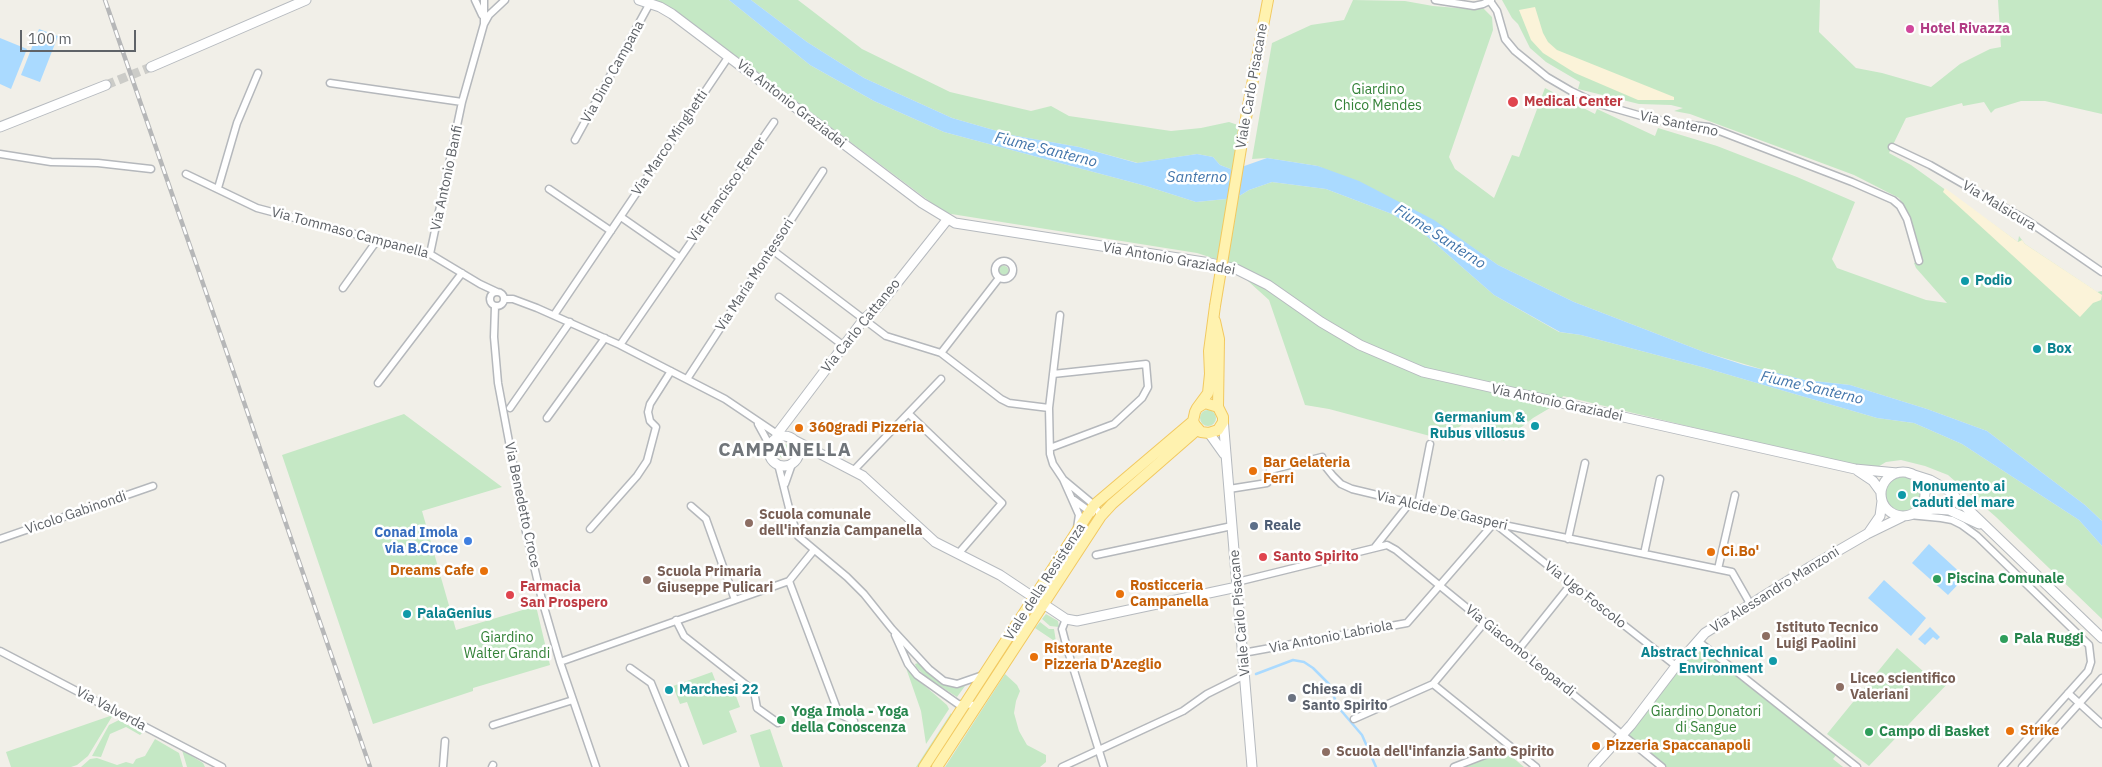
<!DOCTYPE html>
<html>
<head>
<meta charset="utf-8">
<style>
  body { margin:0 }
  #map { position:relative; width:2102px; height:767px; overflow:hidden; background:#f1efe8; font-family:"IBM Plex Sans",sans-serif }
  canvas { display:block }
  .scale { position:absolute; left:20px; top:30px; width:116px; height:22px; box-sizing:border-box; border:2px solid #5f6368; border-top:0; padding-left:6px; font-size:15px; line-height:18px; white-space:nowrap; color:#5f6368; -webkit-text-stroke:4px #fff; paint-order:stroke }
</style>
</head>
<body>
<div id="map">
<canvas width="2102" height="767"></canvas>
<div class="scale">100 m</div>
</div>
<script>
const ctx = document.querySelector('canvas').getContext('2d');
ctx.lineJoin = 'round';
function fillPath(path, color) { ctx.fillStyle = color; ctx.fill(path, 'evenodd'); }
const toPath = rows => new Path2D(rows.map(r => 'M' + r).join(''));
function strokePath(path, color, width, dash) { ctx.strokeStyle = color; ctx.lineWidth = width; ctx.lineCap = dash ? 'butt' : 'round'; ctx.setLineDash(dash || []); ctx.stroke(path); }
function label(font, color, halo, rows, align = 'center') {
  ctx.font = font + ' "IBM Plex Sans",sans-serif'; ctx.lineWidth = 5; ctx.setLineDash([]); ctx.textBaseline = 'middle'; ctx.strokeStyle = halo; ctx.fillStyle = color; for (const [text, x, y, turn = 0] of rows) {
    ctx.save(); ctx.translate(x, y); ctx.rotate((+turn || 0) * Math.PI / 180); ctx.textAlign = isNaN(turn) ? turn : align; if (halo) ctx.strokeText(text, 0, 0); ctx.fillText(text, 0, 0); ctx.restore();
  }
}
fillPath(toPath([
  [652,0,729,0,810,65,874,101,944,132,1146,186,1196,202,1236,198,1249,190,1272,182,1326,189,1392,214,1423,233,1494,295,1559,332,1581,335,1702,367,1877,418,1914,423,1962,444,2079,520,2102,546,2102,619,1996,517,1948,475,1925,466,1901,460,1886,462,1876,468,1861,465,1857,467,1563,396,1560,402,1533,418,1504,441,1476,412,1445,440,1329,409,1305,405,1269,300,1228,263,1197,253,945,213,708,35,674,11],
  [751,0,798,0,862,49,950,92,1031,111,1051,106,1069,116,1171,131,1201,128,1229,122,1241,126,1233,170,1220,165,1213,157,1197,154,1138,163,1079,147,1011,135,952,118,864,78,807,42],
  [1353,0,1405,1,1433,6,1469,9,1482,7,1492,17,1493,30,1449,157,1455,169,1494,198,1512,155,1519,157,1545,88,1595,114,1597,109,1655,136,1658,128,1717,146,1797,177,1855,202,1832,259,1837,268,1926,300,1947,303,1916,268,1914,263,1922,259,1907,211,1899,198,1854,175,1690,114,1674,111,1683,108,1671,105,1639,104,1578,89,1580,82,1546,62,1530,48,1518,24,1512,18,1502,0,1820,0,1819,32,1856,68,1882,73,1931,87,1960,64,1990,49,2001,47,1998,0,2102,0,2102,114,2045,101,2021,101,1995,109,1991,113,1984,102,1963,106,1962,103,1906,118,1889,153,1911,165,2018,242,2019,236,2025,244,2097,292,2102,291,2102,521,2085,505,1987,431,1927,409,1850,385,1805,380,1771,372,1704,352,1574,302,1498,265,1434,221,1318,166,1267,158,1252,159,1272,43,1311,25,1344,20],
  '997.5 271a5.5 5.5 0 1 1 11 0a5.5 5.5 0 1 1-11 0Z',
  '1200 418a8 8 0 1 1 16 0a8 8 0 1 1-16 0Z',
  [404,414,502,487,422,511,456,630,536,606,550,665,473,688,473,691,373,724,282,455],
  '777 451a7 7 0 1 1 14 0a7 7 0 1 1-14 0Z',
  '1886 494a17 17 0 1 1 34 0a17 17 0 1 1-34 0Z',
  [1088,522,1090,522,1046,593,1044,591],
  [1046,614,1058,621,1059,627,1050,626,1042,619],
  [1029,615,1030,616,977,697,976,696],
  [1040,622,1049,629,1054,629,1056,642,1035,628],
  [1699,638,1841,749,1833,759,1843,767,1659,767,1619,735],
  [1897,648,1933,680,1941,671,1951,680,1869,766,1827,734],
  [918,663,936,680,946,685,954,687,965,686,957,697,926,677,916,667,915,664],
  [905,665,911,674,947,705,949,709,926,744,921,711],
  [712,672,719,690,722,691,733,688,740,707,729,711,737,732,703,745,687,702,680,704,673,686],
  [1005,674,1017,685,1020,691,1016,701,1014,713,1019,731,1027,745,1046,755,1046,762,1040,767,945,767],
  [951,713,951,718,920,767,916,767],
  [111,714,113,715,88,756,77,765,71,767,11,767,6,752,110,716],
  [119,720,142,733,140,735,126,727,110,734,101,757,92,756,109,725],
  [770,729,783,767,760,767,750,735],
  [155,739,179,753,183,767,81,767,90,759,97,758,117,765,126,762,133,764,136,759,145,756],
  [182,750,203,763,205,767,187,767],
  [1505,751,1524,767,1463,767]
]), '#c5e8c5');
fillPath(toPath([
  [1535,7,1543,33,1548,42,1557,50,1674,97,1674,100,1638,100,1575,73,1543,53,1531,40,1519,10],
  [1945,188,2018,242,2022,240,2025,244,2102,295,2101,300,2093,303,2080,317,1943,192]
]), '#fbf3d9');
fillPath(toPath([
  [729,0,751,0,807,42,864,78,952,118,1011,135,1079,147,1137,163,1197,154,1213,157,1220,165,1233,170,1267,158,1318,166,1359,181,1434,220,1498,265,1574,302,1704,352,1744,365,1805,380,1850,385,1927,409,1987,431,2085,505,2102,521,2102,546,2079,520,1962,444,1914,423,1877,418,1702,367,1581,335,1560,332,1494,295,1423,233,1392,214,1326,189,1272,182,1249,190,1236,198,1196,202,1146,186,944,132,874,101,810,65],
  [39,29,58,36,40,82,21,75],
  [0,38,27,49,11,89,0,84],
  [1929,544,1965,577,1948,595,1912,563],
  [1884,580,1926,618,1911,636,1868,598],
  [1930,627,1940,637,1937,640,1933,637,1925,645,1918,639]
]), '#aadaff');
strokePath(toPath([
  [1256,674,1293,660,1304,662,1313,668,1329,684,1338,707,1362,735,1376,767]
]), '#aadaff', 2.5);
strokePath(toPath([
  [106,85,151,67]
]), '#ccccc8', 9, [9, 4.5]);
const street = toPath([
  [475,0,482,15],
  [1435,0,1474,6,1483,4,1491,0],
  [1490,1,1497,11,1505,39,1515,51,1547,77,1571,91,1596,103,1645,117,1672,123,1709,127,1852,182,1893,200,1900,206,1907,219,1919,261],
  [484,24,484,0],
  [330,83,462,102],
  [575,140,650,3],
  [1892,147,1930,165,2028,221,2102,272],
  [0,154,51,162,98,163,151,169],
  [186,174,257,208,430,254,480,284,497,292],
  [218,188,237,123,258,73],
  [549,189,611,231],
  [621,217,680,258],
  [771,249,886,336,941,353,1001,399,1009,403,1049,408],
  [430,254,462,102,484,24,489,15,505,0],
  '995 270a9 9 0 1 1 18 0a9 9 0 1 1-18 0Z',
  [343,288,378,239],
  '490 299a7 7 0 1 1 14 0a7 7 0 1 1-14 0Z',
  [779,297,844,346],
  [504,299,513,299,537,308,620,345,725,399,777,434],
  [495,306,494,337,498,383,526,532,542,600,560,662,596,767],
  [554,315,729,56],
  [1060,315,1049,408,1050,454,1053,464,1063,479,1079,515,1077,528],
  [620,345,774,122],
  [941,353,999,278],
  [687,379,823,171],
  [378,383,462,273],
  [510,408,570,322],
  [909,414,1002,503,958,554],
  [547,418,605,338],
  [758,424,770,446],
  [1050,448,1114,424,1142,398,1148,387,1146,364,1053,374],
  [778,464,791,516,798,536,847,577,864,594,892,629,929,669,944,681,957,684,983,675],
  [854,470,941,379],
  [1064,480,1094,505,1101,516],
  [785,484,792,464],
  [1229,489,1267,483,1271,479,1270,470,1322,457,1325,466,1333,476,1341,484,1352,489,1494,523,1732,572,1748,600,1749,606],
  [1074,500,1092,513],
  [1418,505,1430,444],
  [691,506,706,519,735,600],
  [1909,515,1941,518,1952,520,1962,525,1977,536,2089,645,2091,662,2088,671,2002,767],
  [590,529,637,476,647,461,656,427,650,421,648,412,650,404,671,371],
  [0,539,153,486],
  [1568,539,1585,463],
  [1375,547,1409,504],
  [1644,554,1660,479],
  [1096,555,1232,526],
  [1718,569,1735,495],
  [789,581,839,714,854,721],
  [1237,582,1387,545,1396,550,1662,767],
  [1066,619,1062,629,1067,648,1104,767],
  [676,620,684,636,754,691,757,708,778,723],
  [895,635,908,664,917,675,958,704,977,705],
  [1698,641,1857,767],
  [1519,649,1571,584],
  [0,651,222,767],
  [1243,653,1407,623,1494,523,1676,666],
  [560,662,789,581,814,550],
  [630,668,651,683,685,767],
  [1433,684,1536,767],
  [2068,693,2102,724],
  [1354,719,1433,684,1484,623],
  [493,725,573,700],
  [443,767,445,741],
  [492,767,493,765],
  [1062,767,1183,711,1207,694,1245,675],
  [1454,767,1490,753],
  [2022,767,2102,678]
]);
const secondary = toPath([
  [639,0,660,7,672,14,922,203,955,223,1210,263,1236,269,1268,285,1321,322,1360,345,1423,372,1855,469,1897,473],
  [151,67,306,0],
  [0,127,106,85],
  [1223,418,1252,767],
  [1209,433,1224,454],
  [784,436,777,434,864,319,878,307,947,220],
  '769 451a15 15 0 1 1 30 0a15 15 0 1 1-30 0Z',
  [790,438,863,476,935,542,1000,575,1066,619,1077,621,1237,587],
  [1858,471,1873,481,1881,492],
  '1881 494a22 22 0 1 1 44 0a22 22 0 1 1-44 0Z',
  [1908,473,1930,480,1948,490,2102,638],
  [1917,511,1935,509,1949,510,1979,524],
  [1869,532,1880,516,1882,501],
  [1593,767,1631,725,1676,666,1705,633,1810,567,1867,534,1904,516]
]);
const primary = toPath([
  [1248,106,1268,0],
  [1215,321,1219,339,1218,407],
  [1197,408,1205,403,1218,407,1223,417,1223,422,1218,430,1209,433,1201,432,1195,425,1193,421,1195,412,1197,408,1208,393,1210,374,1209,351,1215,306],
  [924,767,1094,505,1193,421],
  [937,767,1101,516,1112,504,1198,429]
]);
strokePath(street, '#b5b8bc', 9);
strokePath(secondary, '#b6babf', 11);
strokePath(primary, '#f2c960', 12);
strokePath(street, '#fff', 6);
strokePath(secondary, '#fff', 9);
strokePath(primary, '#fff2af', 10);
const rail = toPath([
  [105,0,370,767]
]);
strokePath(rail, '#b6b7b8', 4.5);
strokePath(rail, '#fff', 2.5, [8]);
const primaryBridge = toPath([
  [1215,306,1248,106]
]);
strokePath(primaryBridge, '#f2c960', 12, []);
strokePath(primaryBridge, '#fff2af', 10);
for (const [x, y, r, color] of [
  [1910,29,5,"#d1479c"],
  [1513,102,6,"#e0444e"],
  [1965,281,5,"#0f9aa8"],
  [2037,349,5,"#0f9aa8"],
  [1535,426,5,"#0f9aa8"],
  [799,428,5,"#e8710a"],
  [1253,471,5,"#e8710a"],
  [1902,495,5,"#0f9aa8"],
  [749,523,5,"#8d6e63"],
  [1254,526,5,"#5c6f8a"],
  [468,541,5,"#3f7fe0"],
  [1711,552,5,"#e8710a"],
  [1263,557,5,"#e0444e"],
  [484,571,5,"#e8710a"],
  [1937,579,5,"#2e9e5b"],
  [647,580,5,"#8d6e63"],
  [1120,594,5,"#e8710a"],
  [510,595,5,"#e0444e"],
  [407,614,5,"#0f9aa8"],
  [1766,636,5,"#8d6e63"],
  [2004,639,5,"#2e9e5b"],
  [1034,657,5,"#e8710a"],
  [1773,661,5,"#0f9aa8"],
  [1840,687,5,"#8d6e63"],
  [669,690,5,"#0f9aa8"],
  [1292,698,5,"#6b7280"],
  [781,720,5,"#2e9e5b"],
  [2010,731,5,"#e8710a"],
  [1869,732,5,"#2e9e5b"],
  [1596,746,5,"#e8710a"],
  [1326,752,5,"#8d6e63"]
]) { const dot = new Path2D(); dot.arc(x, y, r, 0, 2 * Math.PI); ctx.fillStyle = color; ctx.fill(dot); strokePath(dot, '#fff', 2); }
label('bold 14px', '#b23c85', '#fff', [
  ["Hotel Rivazza",1920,29]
], 'left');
label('14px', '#5f6368', '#fff', [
  ["Via Dino Campana",613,72,-61],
  ["Viale Carlo Pisacane",1252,86,-80],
  ["Via Antonio Graziadei",791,104,38],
  ["Via Santerno",1679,124,12],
  ["Via Marco Minghetti",670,143,-56],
  ["Via Antonio Banfi",447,178,-78],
  ["Via Francisco Ferrer",727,190,-55],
  ["Via Malsicura",1999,206,31],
  ["Via Tommaso Campanella",350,233,15],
  ["Via Antonio Graziadei",1169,259,10],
  ["Via Maria Montessori",755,275,-57],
  ["Via Carlo Cattaneo",861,326,-51],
  ["Via Antonio Graziadei",1557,403,12],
  ["Via Benedetto Croce",522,505,78],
  ["Via Alcide De Gasperi",1442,511,13],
  ["Vicolo Gabinondi",76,513,-19],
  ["Viale della Resistenza",1045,582,-57],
  ["Via Alessandro Manzoni",1775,590,-32],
  ["Via Ugo Foscolo",1585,595,38],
  ["Viale Carlo Pisacane",1240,613,-95],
  ["Via Antonio Labriola",1331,637,-11],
  ["Via Giacomo Leopardi",1520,651,39],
  ["Via Valverda",111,709,28]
]);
label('14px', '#348238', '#fff', [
  ["Giardino",1378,90],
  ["Chico Mendes",1378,106],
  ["Giardino",507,638],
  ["Walter Grandi",507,654],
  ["Giardino Donatori",1706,712],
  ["di Sangue",1706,728]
]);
label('bold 14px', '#be3a42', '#fff', [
  ["Medical Center",1524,102],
  ["Santo Spirito",1273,557],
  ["Farmacia",520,587],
  ["San Prospero",520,603]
], 'left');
label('bold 14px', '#0d838f', '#fff', [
  ["Podio",1975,281],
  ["Box",2047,349],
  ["Germanium &",1525,418,"right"],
  ["Rubus villosus",1525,434,"right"],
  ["Monumento ai",1912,487],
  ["caduti del mare",1912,503],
  ["PalaGenius",417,614],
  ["Abstract Technical",1763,653,"right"],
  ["Environment",1763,669,"right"],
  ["Marchesi 22",679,690]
], 'left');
label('bold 14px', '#c56008', '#fff', [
  ["360gradi Pizzeria",809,428],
  ["Bar Gelateria",1263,463],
  ["Ferri",1263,479],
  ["Ci.Bo'",1721,552],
  ["Dreams Cafe",474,571,"right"],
  ["Rosticceria",1130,586],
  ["Campanella",1130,602],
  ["Ristorante",1044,649],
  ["Pizzeria D'Azeglio",1044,665],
  ["Strike",2020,731],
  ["Pizzeria Spaccanapoli",1606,746]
], 'left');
label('bold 14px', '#785e54', '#fff', [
  ["Scuola comunale",759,515],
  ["dell'infanzia Campanella",759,531],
  ["Scuola Primaria",657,572],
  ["Giuseppe Pulicari",657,588],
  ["Istituto Tecnico",1776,628],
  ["Luigi Paolini",1776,644],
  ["Liceo scientifico",1850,679],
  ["Valeriani",1850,695],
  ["Scuola dell'infanzia Santo Spirito",1336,752]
], 'left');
label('bold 14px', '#4e5e75', '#fff', [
  ["Reale",1264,526]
], 'left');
label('bold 14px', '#366cbe', '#fff', [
  ["Conad Imola",458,533],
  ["via B.Croce",458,549]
], 'right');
label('bold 14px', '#27864d', '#fff', [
  ["Piscina Comunale",1947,579],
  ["Pala Ruggi",2014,639],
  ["Yoga Imola - Yoga",791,712],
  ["della Conoscenza",791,728],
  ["Campo di Basket",1879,732]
], 'left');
label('bold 14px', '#5b616d', '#fff', [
  ["Chiesa di",1302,690],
  ["Santo Spirito",1302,706]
], 'left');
label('italic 15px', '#4174aa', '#fff', [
  ["Fiume Santerno",1046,150,14],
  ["Santerno",1197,178],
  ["Fiume Santerno",1440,237,33],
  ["Fiume Santerno",1812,388,13]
]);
ctx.letterSpacing = '1px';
label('bold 19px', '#70757a', '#fff', [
  ["CAMPANELLA",785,451]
]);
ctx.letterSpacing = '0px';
</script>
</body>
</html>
